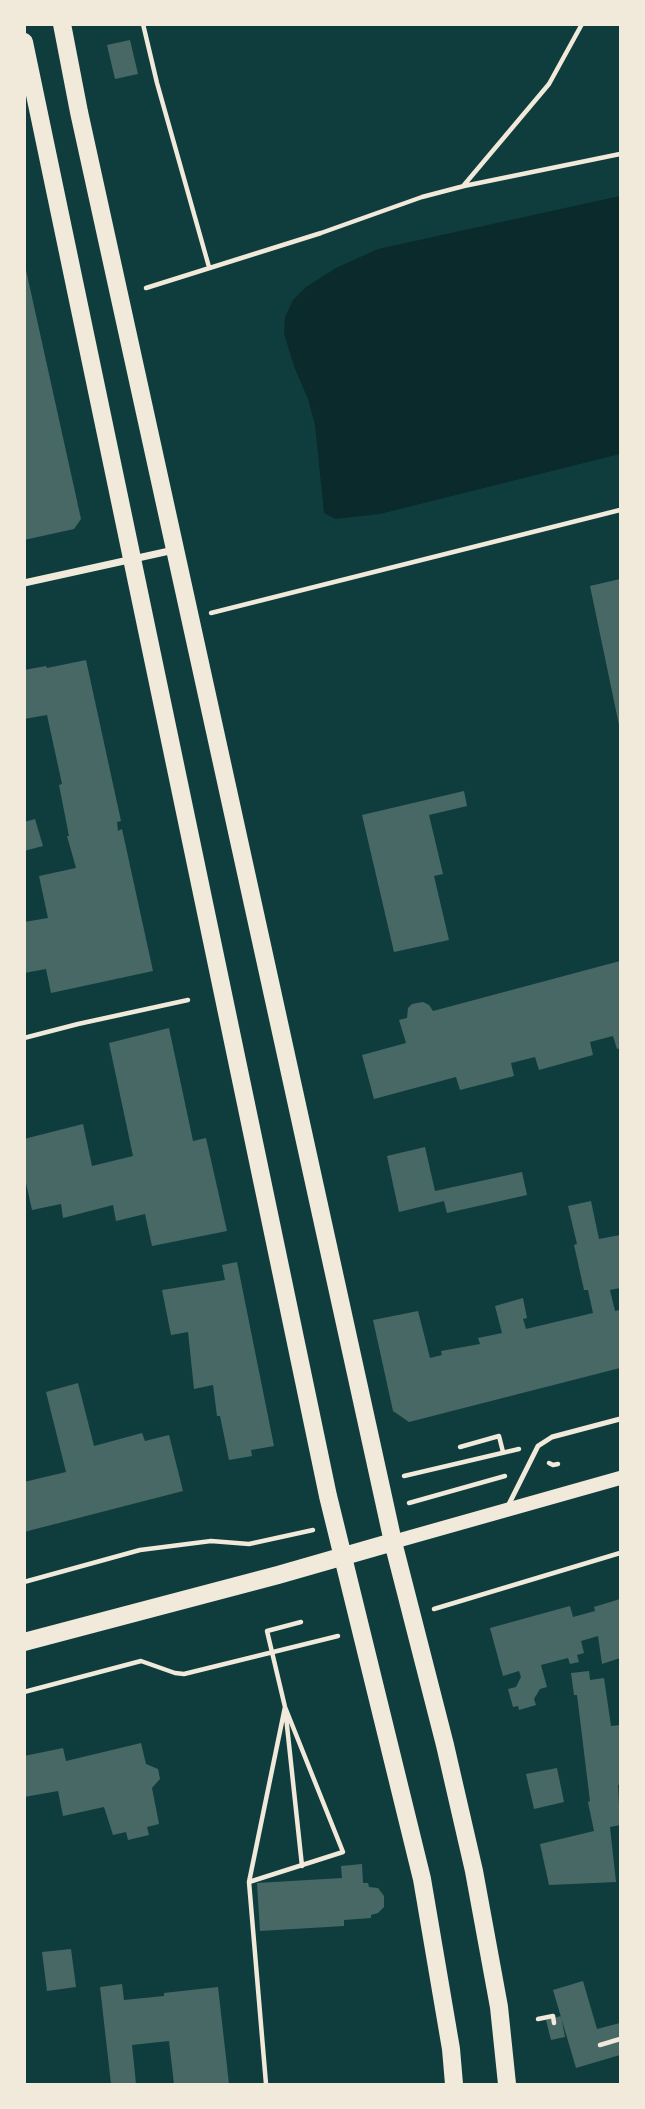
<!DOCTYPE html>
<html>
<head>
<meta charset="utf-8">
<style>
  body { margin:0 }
  #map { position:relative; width:645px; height:2109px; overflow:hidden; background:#0f3d3e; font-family:Roboto,sans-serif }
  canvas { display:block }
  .frame { position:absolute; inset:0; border:26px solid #f1e9da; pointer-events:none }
</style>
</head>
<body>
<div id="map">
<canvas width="645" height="2109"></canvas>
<div class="frame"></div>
</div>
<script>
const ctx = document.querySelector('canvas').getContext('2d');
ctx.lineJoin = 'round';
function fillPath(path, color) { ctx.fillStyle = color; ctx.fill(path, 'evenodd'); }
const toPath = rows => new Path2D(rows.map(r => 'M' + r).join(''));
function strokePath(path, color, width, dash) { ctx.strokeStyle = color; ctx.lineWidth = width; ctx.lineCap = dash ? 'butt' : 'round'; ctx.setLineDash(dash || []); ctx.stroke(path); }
fillPath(toPath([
  [620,196,620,454,380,514,335,519,324,513,315,425,308,399,295,369,284,334,285,317,293,300,306,287,336,268,378,249]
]), '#0a2a2b');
fillPath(toPath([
  [130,40,138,74,115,79,107,45],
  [24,261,81,519,74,529,24,540],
  [620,579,620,725,619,725,590,586],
  [86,660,121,821,117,822,118,831,122,829,153,971,51,993,46,969,24,973,24,922,48,918,39,876,76,868,67,836,69,836,59,785,62,784,47,715,24,719,24,670,46,666,47,668],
  [464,791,467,806,429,815,443,874,434,876,449,940,394,952,362,815],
  [35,819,43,846,24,851,24,822],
  [620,961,620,1048,617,1049,613,1036,590,1042,593,1055,539,1070,535,1057,511,1063,514,1076,460,1090,456,1077,374,1099,362,1055,406,1043,399,1020,407,1018,408,1008,412,1004,423,1002,429,1005,433,1011],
  [169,1028,193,1141,206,1138,227,1231,152,1246,145,1214,116,1221,113,1205,63,1218,61,1204,32,1210,26,1183,24,1183,24,1139,83,1124,92,1166,133,1156,109,1043],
  [425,1147,435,1191,522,1172,527,1195,447,1213,444,1201,399,1212,387,1156],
  [591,1201,599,1239,620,1235,620,1288,610,1290,615,1311,620,1310,620,1368,409,1422,393,1411,373,1320,418,1311,430,1358,442,1355,441,1351,480,1344,478,1338,502,1333,495,1306,523,1298,527,1318,523,1319,526,1329,593,1313,588,1290,584,1290,574,1245,577,1244,568,1206],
  [237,1262,274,1446,251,1450,252,1456,229,1460,220,1416,217,1416,213,1385,194,1389,188,1332,171,1335,162,1290,225,1280,222,1265],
  [78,1383,94,1446,142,1433,145,1441,169,1435,183,1491,24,1532,24,1482,66,1472,46,1392],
  [620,1599,620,1658,602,1664,598,1636,581,1641,584,1653,577,1655,579,1662,570,1664,568,1658,541,1665,547,1687,540,1689,534,1699,536,1705,519,1710,518,1706,513,1707,508,1689,516,1687,521,1677,519,1671,503,1676,490,1628,570,1606,573,1617,595,1611,594,1607],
  [589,1671,590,1680,604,1678,611,1726,620,1725,620,1784,618,1785,620,1825,610,1827,616,1882,549,1885,540,1844,594,1831,588,1802,590,1801,577,1695,574,1695,571,1673],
  [141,1743,146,1764,158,1769,160,1779,152,1788,159,1824,147,1827,149,1835,128,1840,126,1832,113,1835,104,1807,63,1816,58,1791,24,1797,24,1756,63,1748,66,1761],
  [557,1768,564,1802,534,1809,526,1774],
  [362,1864,363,1883,368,1883,369,1887,378,1888,384,1896,384,1907,378,1913,371,1915,371,1918,344,1920,344,1926,260,1931,257,1883,342,1878,341,1866],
  [71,1949,76,1987,47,1991,42,1952],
  [583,1981,597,2029,620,2023,620,2055,576,2068,553,1990],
  [122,1984,124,2000,164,1996,164,1993,218,1987,229,2084,174,2084,169,2041,132,2045,136,2084,111,2084,100,1987],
  [561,2016,565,2037,551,2040,546,2020]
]), '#486865');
strokePath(toPath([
  [143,24,157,83,209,267],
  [464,185,549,84,582,24],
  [146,288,321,233,422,197,464,186,620,154],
  [211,613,620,510],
  [24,1038,78,1024,188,1000],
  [460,1447,499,1436,503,1452],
  [549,1463,553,1465,558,1464],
  [404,1476,519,1449],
  [409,1503,505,1476],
  [24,1582,140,1550,211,1541,249,1544,313,1530],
  [434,1609,620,1553],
  [24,1692,141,1661,175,1673,184,1674,338,1636],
  [249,1882,343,1852,285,1707,267,1631,301,1622],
  [538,2019,553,2016,554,2023],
  [600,2045,620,2039],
  [266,2084,249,1882,285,1707,302,1866]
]), '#f1e9da', 4.5);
strokePath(toPath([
  [508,1506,538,1446,552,1437,620,1419]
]), '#f1e9da', 5);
strokePath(toPath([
  [24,583,174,550]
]), '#f1e9da', 7);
strokePath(toPath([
  [393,1542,620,1478]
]), '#f1e9da', 14);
strokePath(toPath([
  [62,24,79,112,393,1542,445,1745,474,1871,499,2007,507,2084],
  [24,42,328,1496,422,1879,451,2049,454,2084],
  [24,1642,278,1575,393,1542]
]), '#f1e9da', 18);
</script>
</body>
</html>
